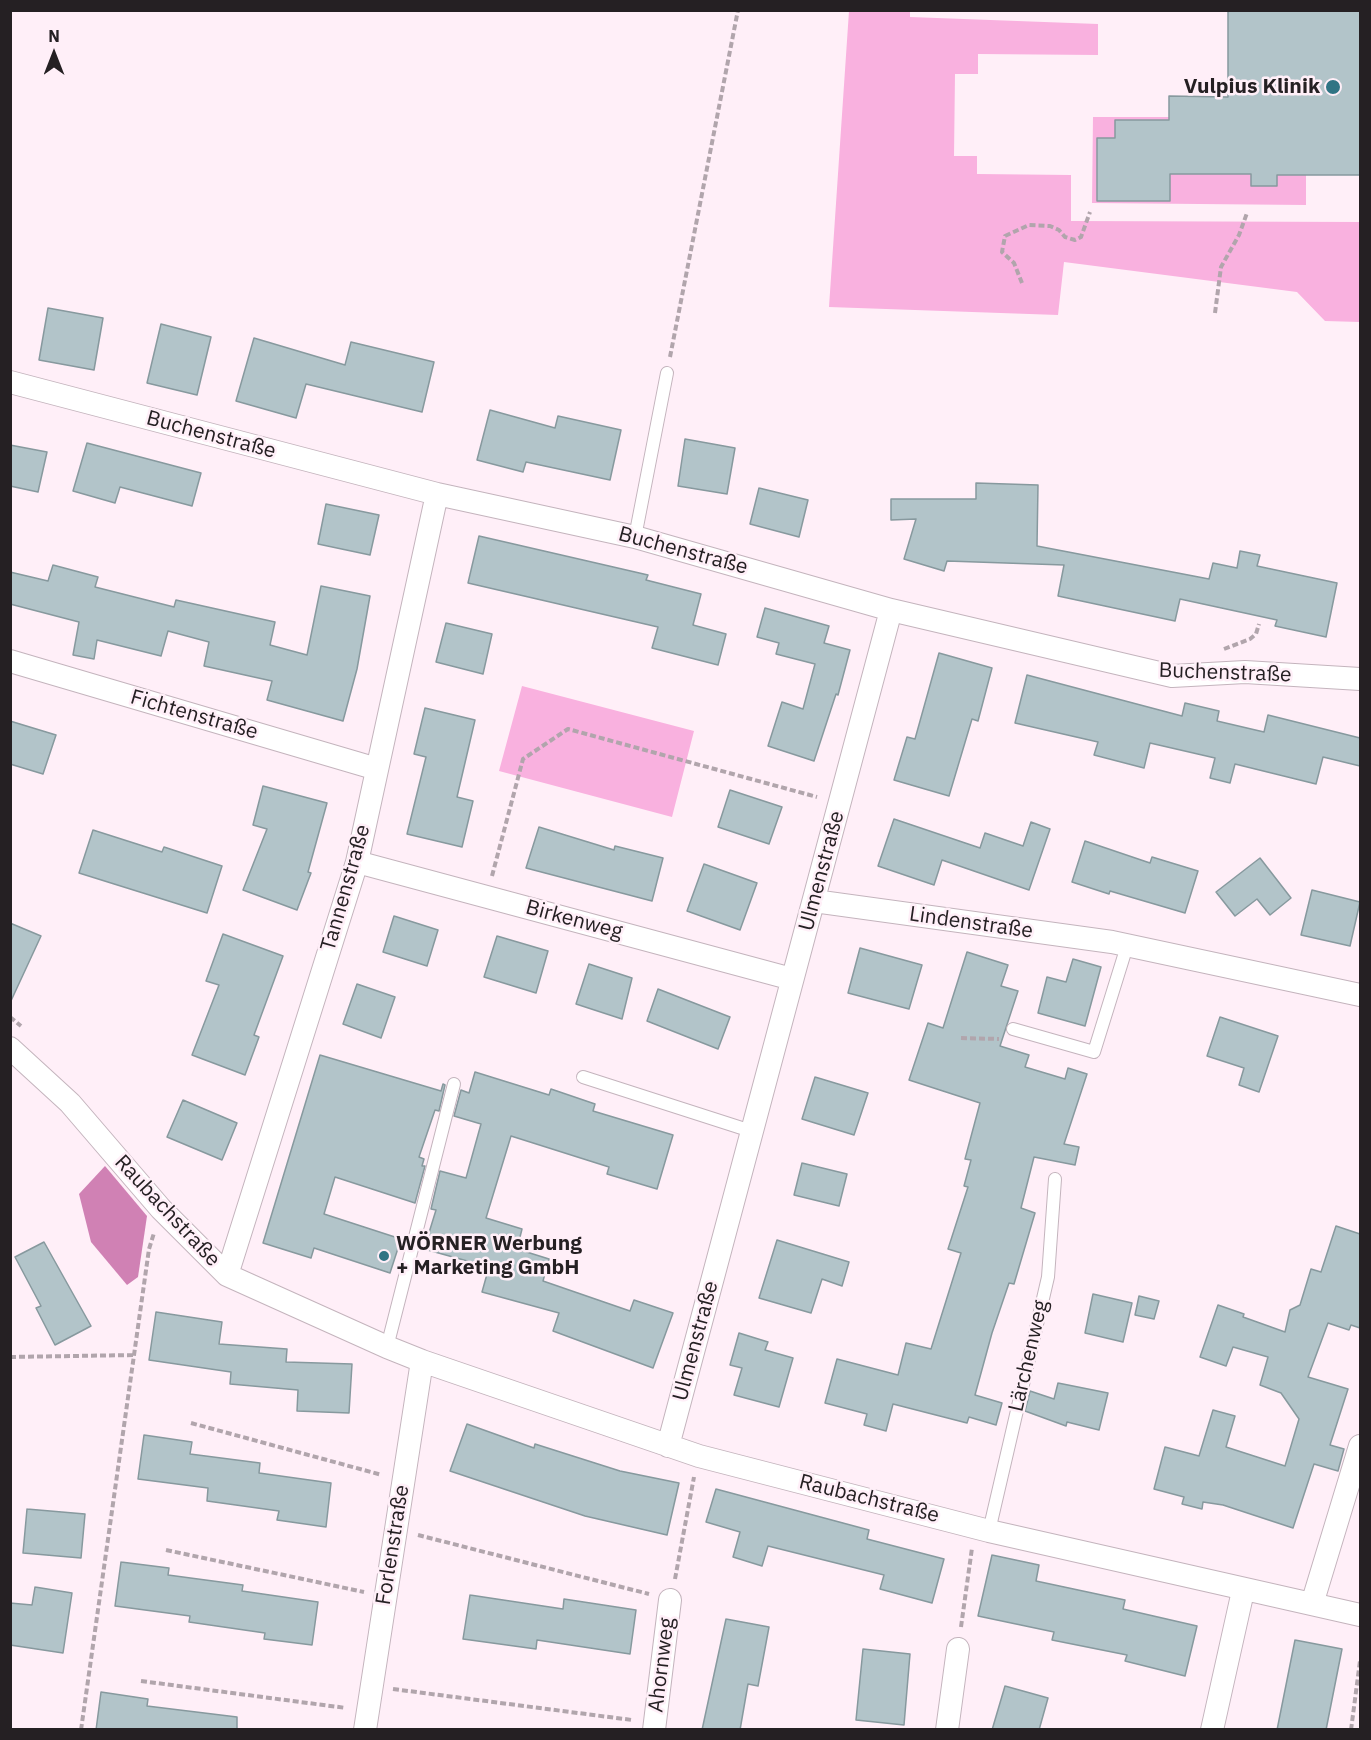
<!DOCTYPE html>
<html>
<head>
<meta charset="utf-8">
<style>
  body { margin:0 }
  #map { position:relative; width:1371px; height:1740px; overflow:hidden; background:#ffeff8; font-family:"IBM Plex Sans",sans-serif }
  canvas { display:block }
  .frame { position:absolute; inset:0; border:12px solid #252023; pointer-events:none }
  .north { position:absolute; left:24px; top:24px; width:60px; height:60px; -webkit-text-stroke:4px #ffeff8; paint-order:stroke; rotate:0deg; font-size:16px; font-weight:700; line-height:24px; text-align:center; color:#252023 }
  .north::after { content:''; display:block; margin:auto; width:21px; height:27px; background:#252023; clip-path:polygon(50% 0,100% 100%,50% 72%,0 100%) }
</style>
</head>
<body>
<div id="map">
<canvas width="1371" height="1740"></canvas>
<div class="frame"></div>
<div class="north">N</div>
</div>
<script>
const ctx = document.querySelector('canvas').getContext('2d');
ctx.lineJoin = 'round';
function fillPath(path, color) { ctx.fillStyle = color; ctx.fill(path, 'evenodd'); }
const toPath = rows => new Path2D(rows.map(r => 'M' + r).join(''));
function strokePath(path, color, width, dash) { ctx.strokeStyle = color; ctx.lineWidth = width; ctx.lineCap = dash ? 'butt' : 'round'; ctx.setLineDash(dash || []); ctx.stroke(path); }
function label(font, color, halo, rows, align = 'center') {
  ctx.font = font + ' "IBM Plex Sans",sans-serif'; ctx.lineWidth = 5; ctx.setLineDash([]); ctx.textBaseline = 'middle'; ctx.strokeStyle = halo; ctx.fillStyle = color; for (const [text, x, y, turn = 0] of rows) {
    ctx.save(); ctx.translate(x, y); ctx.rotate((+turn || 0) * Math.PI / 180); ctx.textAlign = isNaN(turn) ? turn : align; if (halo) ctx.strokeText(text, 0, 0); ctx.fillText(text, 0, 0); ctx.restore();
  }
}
fillPath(toPath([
  [849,11,910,11,910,17,1098,24,1098,55,978,54,978,74,955,74,954,156,977,156,977,174,1071,175,1071,221,1360,222,1360,322,1325,321,1297,292,1064,262,1058,315,829,307],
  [1093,117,1169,117,1169,120,1115,120,1115,138,1097,138,1097,201,1170,201,1170,174,1251,174,1252,186,1276,186,1277,175,1306,175,1306,205,1092,203],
  [522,686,694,731,672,817,499,771]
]), '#f9b1df');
fillPath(toPath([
  [105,1166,147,1216,138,1277,127,1285,91,1242,79,1194]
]), '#d081b4');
const building = toPath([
  [1228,10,1360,10,1360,175,1277,175,1277,186,1251,186,1251,174,1170,174,1170,201,1097,201,1097,138,1115,138,1115,120,1169,120,1169,96,1228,97,1228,10],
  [48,308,103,318,94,370,39,360,48,308],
  [161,324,211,337,197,395,147,383,161,324],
  [254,338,345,365,351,342,434,362,422,412,306,384,296,418,236,401,254,338],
  [490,410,555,428,558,416,621,430,610,480,526,462,523,472,477,460,490,410],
  [685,439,735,448,727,494,678,486,685,439],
  [87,443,201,473,192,506,120,487,115,503,73,491,87,443],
  [10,445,47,452,38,492,10,486,10,445],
  [976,483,1038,485,1037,546,1209,579,1213,563,1237,568,1240,551,1260,555,1257,566,1337,583,1326,637,1275,626,1277,620,1180,599,1175,621,1058,596,1064,565,947,561,944,571,904,559,916,519,891,520,891,499,976,499,976,483],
  [759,488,808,500,799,537,750,524,759,488],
  [326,504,379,515,370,555,318,544,326,504],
  [479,536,648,575,646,580,701,594,693,625,726,634,718,665,652,648,658,627,468,583,479,536],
  [53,565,98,577,95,587,174,607,176,600,275,622,270,645,307,655,321,586,370,596,357,669,343,721,267,700,272,681,204,666,209,642,168,631,161,656,97,640,94,659,73,655,79,622,10,604,10,572,48,581,53,565],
  [765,608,829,626,824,643,850,650,838,695,836,694,814,761,768,746,782,702,803,709,815,664,776,654,779,643,757,637,765,608],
  [446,623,492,634,483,674,436,662,446,623],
  [939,653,992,668,978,721,972,719,949,796,894,780,907,737,915,739,939,653],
  [1027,675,1182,716,1185,703,1219,711,1217,721,1264,732,1268,715,1360,738,1360,766,1323,757,1316,784,1235,764,1230,783,1210,778,1215,758,1150,743,1144,768,1094,755,1098,742,1015,723,1027,675],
  [425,708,475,720,457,797,473,801,462,847,407,834,426,757,414,754,425,708],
  [10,721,56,735,43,774,10,764,10,721],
  [263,786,327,803,308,872,311,873,297,910,243,890,267,829,253,825,263,786],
  [730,790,782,807,769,844,718,827,730,790],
  [894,819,980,848,985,833,1023,846,1031,822,1050,829,1029,890,942,860,934,885,878,866,894,819],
  [539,827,614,850,615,846,663,858,652,901,526,868,539,827],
  [93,830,162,852,164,847,222,866,207,913,79,873,93,830],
  [1085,841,1150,863,1152,857,1198,871,1185,913,1110,891,1109,894,1072,882,1085,841],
  [1260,858,1291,898,1270,915,1257,899,1235,916,1216,892,1260,858],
  [704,864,757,883,740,930,687,911,704,864],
  [1312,890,1360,902,1350,946,1301,935,1312,890],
  [394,916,438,930,427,966,383,952,394,916],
  [10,923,41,936,10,1003,10,923],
  [223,934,283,956,254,1035,259,1037,245,1075,192,1055,219,985,206,981,223,934],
  [497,936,548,951,536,993,484,977,497,936],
  [860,948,922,965,909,1009,848,993,860,948],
  [967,952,1008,965,1001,986,1018,991,1000,1046,1029,1055,1025,1067,1065,1079,1068,1068,1087,1074,1064,1144,1079,1147,1075,1165,1034,1157,1021,1208,1035,1213,1014,1284,1009,1283,992,1333,975,1395,1002,1403,996,1425,969,1417,967,1423,893,1404,886,1431,864,1425,867,1414,825,1403,837,1359,898,1375,906,1343,931,1349,961,1253,948,1249,968,1187,964,1186,971,1160,965,1159,980,1103,909,1080,928,1023,943,1028,967,952],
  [1073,959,1101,967,1085,1026,1038,1013,1047,977,1066,982,1073,959],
  [589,964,632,978,622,1019,576,1004,589,964],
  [357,984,395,997,381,1038,343,1024,357,984],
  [658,989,730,1017,718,1049,647,1021,658,989],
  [1220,1017,1278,1036,1259,1092,1239,1085,1244,1068,1207,1056,1220,1017],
  [320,1055,441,1091,443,1084,445,1085,439,1111,435,1110,419,1157,424,1159,422,1166,425,1166,415,1203,335,1177,324,1214,401,1239,390,1273,314,1248,311,1258,263,1243,320,1055],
  [475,1072,549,1095,551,1089,595,1104,593,1111,673,1135,657,1189,607,1174,609,1167,511,1136,486,1218,522,1229,517,1249,549,1259,543,1281,630,1311,634,1300,673,1313,653,1368,553,1331,559,1313,482,1292,489,1267,424,1249,436,1210,431,1209,440,1171,466,1178,481,1124,454,1116,461,1090,469,1093,475,1072],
  [815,1077,868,1093,854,1135,802,1119,815,1077],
  [183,1100,237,1123,222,1160,167,1137,183,1100],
  [802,1163,847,1174,839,1206,794,1195,802,1163],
  [1336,1226,1360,1234,1360,1328,1351,1325,1349,1330,1328,1323,1308,1377,1348,1389,1330,1445,1344,1449,1338,1471,1314,1464,1293,1528,1223,1505,1203,1502,1202,1509,1182,1504,1184,1497,1154,1489,1165,1447,1199,1456,1213,1410,1235,1416,1226,1447,1285,1466,1299,1419,1281,1393,1260,1385,1268,1357,1233,1347,1226,1366,1200,1357,1218,1305,1244,1314,1243,1317,1285,1332,1290,1310,1300,1305,1311,1269,1321,1272,1336,1226],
  [777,1240,849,1262,842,1286,822,1279,811,1313,759,1298,777,1240],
  [44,1242,91,1326,55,1345,36,1308,41,1306,15,1257,44,1242],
  [1093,1294,1132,1303,1123,1342,1085,1333,1093,1294],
  [1139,1296,1159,1301,1154,1319,1135,1315,1139,1296],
  [156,1312,222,1322,219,1344,287,1349,286,1362,352,1364,349,1413,297,1411,298,1390,230,1384,231,1372,149,1360,156,1312],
  [739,1333,768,1342,765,1350,793,1358,779,1407,734,1395,742,1368,730,1365,739,1333],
  [1058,1383,1108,1393,1099,1430,1067,1422,1066,1426,1025,1411,1030,1391,1054,1399,1058,1383],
  [467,1424,534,1448,535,1444,620,1471,679,1483,667,1535,585,1516,450,1471,467,1424],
  [144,1435,192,1442,190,1454,260,1463,259,1473,331,1483,326,1527,277,1520,279,1511,207,1501,208,1488,138,1479,144,1435],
  [716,1489,869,1530,867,1539,944,1559,932,1603,880,1589,884,1575,768,1546,762,1566,733,1557,740,1532,706,1522,716,1489],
  [27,1509,85,1514,81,1558,23,1553,27,1509],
  [992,1555,1039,1565,1036,1581,1125,1600,1123,1609,1197,1626,1185,1676,1125,1661,1127,1655,1052,1640,1054,1632,978,1616,992,1555],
  [121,1562,169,1568,168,1575,243,1585,242,1591,318,1602,312,1645,264,1639,265,1633,189,1622,190,1616,115,1606,121,1562],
  [35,1587,72,1593,63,1653,10,1645,10,1603,32,1605,35,1587],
  [470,1595,563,1609,564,1599,636,1610,630,1654,537,1640,536,1649,463,1639,470,1595],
  [726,1619,769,1627,758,1686,748,1684,740,1730,702,1730,726,1619],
  [1295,1640,1342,1649,1326,1730,1277,1730,1295,1640],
  [863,1649,910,1654,904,1725,856,1720,863,1649],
  [1005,1686,1048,1698,1039,1730,992,1730,1005,1686],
  [101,1692,148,1699,147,1706,237,1717,237,1730,96,1730,101,1692]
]);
fillPath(building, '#b2c4c9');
strokePath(building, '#87999e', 1.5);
const lane = toPath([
  [635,537,667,373],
  [1013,1029,1094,1052,1127,946],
  [583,1077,751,1131],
  [387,1347,454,1084],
  [989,1531,1048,1277,1055,1179]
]);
const street = toPath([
  [10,382,437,494,635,537,891,610,1172,676,1245,672,1360,679],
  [10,661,377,769],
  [357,862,792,979],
  [814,901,1112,942,1360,995],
  [10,1048,70,1103,161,1209,227,1275,387,1347,422,1361,699,1456,989,1531,1360,1615],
  [227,1275,357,862,437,494],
  [668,1446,891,610],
  [1312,1604,1360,1446],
  [365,1730,422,1361],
  [654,1730,670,1600],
  [947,1730,958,1649],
  [1212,1730,1243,1591]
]);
strokePath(lane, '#c4b4bd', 14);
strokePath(street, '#c4b4bd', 24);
strokePath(toPath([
  [1022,283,1014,263,1002,252,1005,236,1029,225,1050,226,1059,230,1065,237,1075,240,1081,237,1090,212],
  [1215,313,1221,267,1239,235,1247,213],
  [670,357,738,10],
  [1224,649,1250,639,1256,634,1259,624],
  [492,876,523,759,568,729,817,797],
  [10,1017,21,1026],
  [961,1038,999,1039],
  [10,1357,135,1355],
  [191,1423,382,1475],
  [418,1535,649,1594],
  [166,1550,364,1592],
  [675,1579,694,1477],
  [961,1627,972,1548],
  [141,1681,346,1708],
  [393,1689,632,1720],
  [81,1730,149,1249,154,1233],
  [1351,1730,1360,1661]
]), '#b1a5ac', 4, [6, 3]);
strokePath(lane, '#fff', 12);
strokePath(street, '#fff', 22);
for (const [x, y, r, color] of [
  [1333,87,8,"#307484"],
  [384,1256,6,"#307484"]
]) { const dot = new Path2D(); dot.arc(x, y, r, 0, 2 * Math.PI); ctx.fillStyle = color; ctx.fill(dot); strokePath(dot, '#ffeff8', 2); }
label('bold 21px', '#252023', '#ffeff8', [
  ["Vulpius Klinik",1320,87],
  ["WÖRNER Werbung",396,1244,"left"],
  ["+ Marketing GmbH",396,1268,"left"]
], 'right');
label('21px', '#252023', '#ffeff8', [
  ["Buchenstraße",211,435,15],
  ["Buchenstraße",683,551,15],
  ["Buchenstraße",1225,673,2],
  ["Fichtenstraße",194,715,16],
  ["Ulmenstraße",822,871,-75],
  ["Tannenstraße",346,888,-74],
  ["Birkenweg",574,920,15],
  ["Lindenstraße",971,923,8],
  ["Raubachstraße",167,1211,47],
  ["Ulmenstraße",696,1341,-75],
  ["Lärchenweg",1029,1356,-77],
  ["Raubachstraße",869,1499,14],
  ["Forlenstraße",393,1545,-81],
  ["Ahornweg",662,1665,-83]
]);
</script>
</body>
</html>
